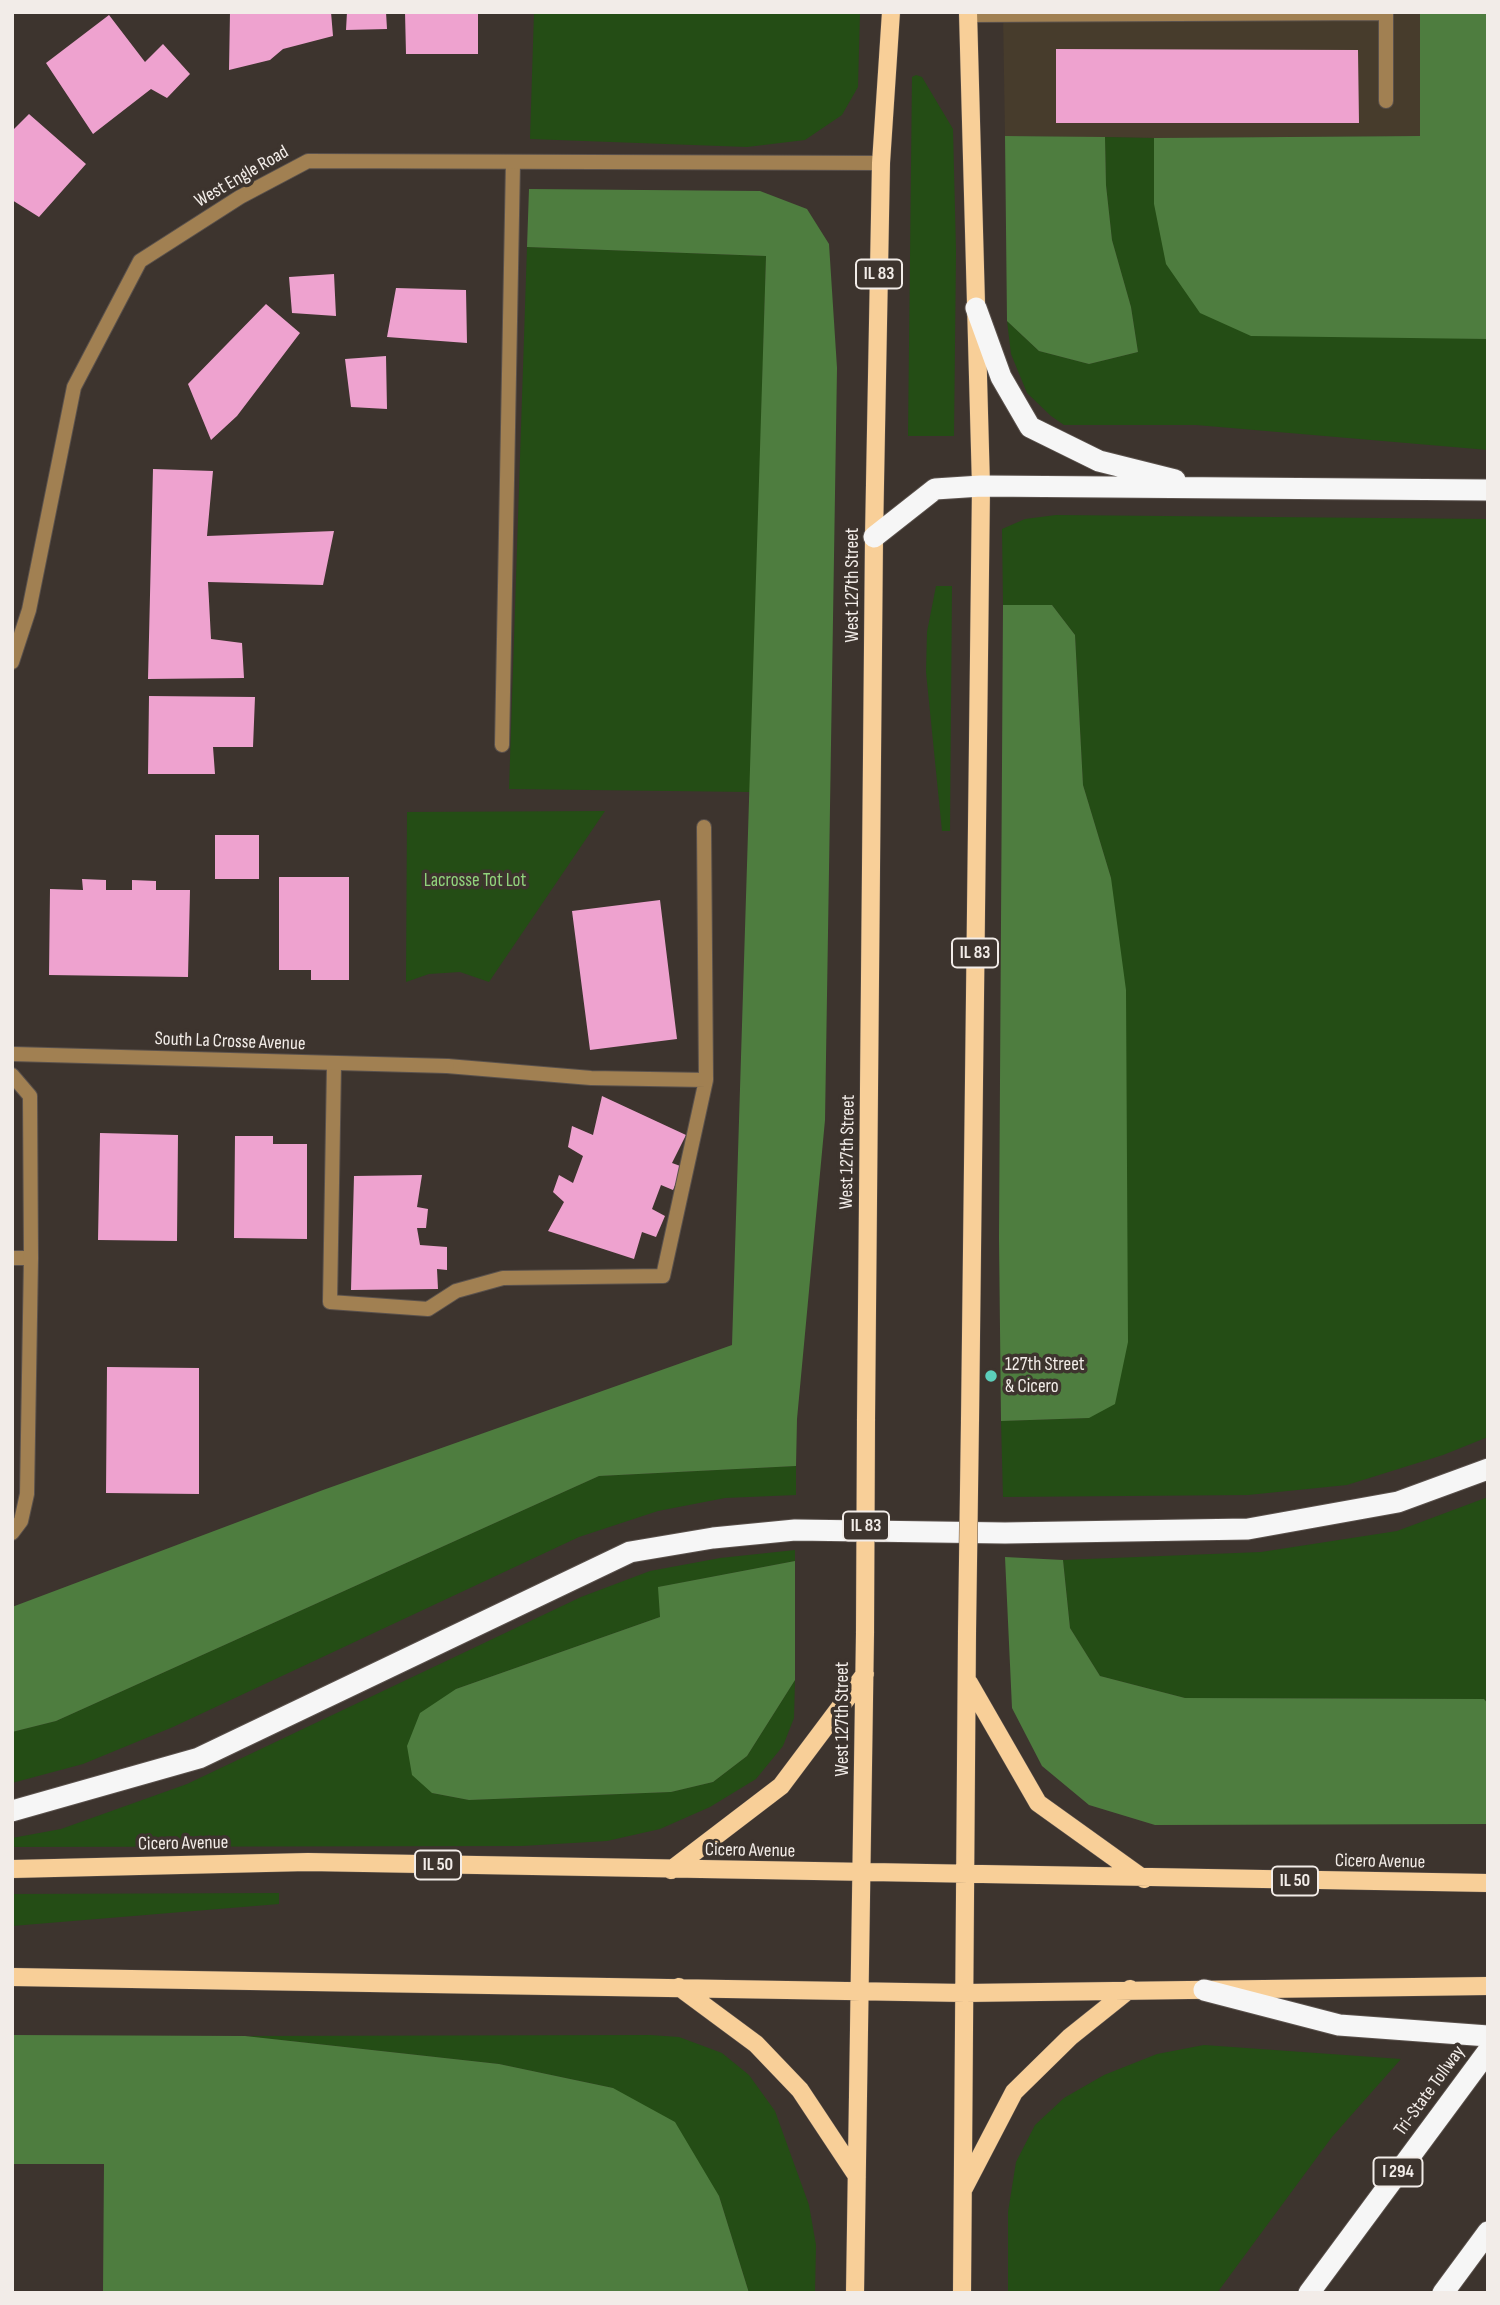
<!DOCTYPE html>
<html>
<head>
<meta charset="utf-8">
<style>
  body { margin:0 }
  #map { position:relative; width:1500px; height:2305px; overflow:hidden; background:#3d342e; font-family:"Sofia Sans Condensed",sans-serif }
  canvas { display:block }
  .frame { position:absolute; inset:0; border:14px solid #f2ece8; pointer-events:none }
</style>
</head>
<body>
<div id="map">
<canvas width="1500" height="2305"></canvas>
<div class="frame"></div>
</div>
<script>
const ctx = document.querySelector('canvas').getContext('2d');
ctx.lineJoin = 'round';
function fillPath(path, color) { ctx.fillStyle = color; ctx.fill(path, 'evenodd'); }
const toPath = rows => new Path2D(rows.map(r => 'M' + r).join(''));
function strokePath(path, color, width, dash) { ctx.strokeStyle = color; ctx.lineWidth = width; ctx.lineCap = dash ? 'butt' : 'round'; ctx.setLineDash(dash || []); ctx.stroke(path); }
function label(font, color, halo, rows, align = 'center') {
  ctx.font = font + ' "Sofia Sans Condensed",sans-serif'; ctx.lineWidth = 7; ctx.setLineDash([]); ctx.textBaseline = 'middle'; ctx.strokeStyle = halo; ctx.fillStyle = color; for (const [text, x, y, turn = 0] of rows) {
    ctx.save(); ctx.translate(x, y); ctx.rotate((+turn || 0) * Math.PI / 180); ctx.textAlign = isNaN(turn) ? turn : align; if (halo) ctx.strokeText(text, 0, 0); ctx.fillText(text, 0, 0); ctx.restore();
  }
}
fillPath(toPath([
  [1003,12,1420,12,1420,136,1154,138,1005,136]
]), '#473c2c');
fillPath(toPath([
  [534,12,860,12,858,87,842,115,805,140,747,147,530,139],
  [916,75,922,77,953,129,956,251,954,436,908,436,912,77],
  [1105,137,1154,138,1154,204,1427,337,1488,339,1488,450,1196,425,1064,425,1051,416,1027,393,1011,354,1007,321,1039,351,1089,364,1138,352,1131,307,1112,240,1106,185],
  [527,247,766,256,751,792,509,789],
  [1056,515,1488,519,1488,1437,1443,1455,1347,1485,1248,1495,1003,1497,1001,1421,1089,1418,1111,878,1083,785,1075,635,1052,605,1003,605,1002,529,1025,519],
  [936,586,952,586,950,831,942,831,926,672,927,632],
  [605,811,489,982,460,972,429,974,406,982,407,812],
  [796,1466,796,1495,725,1498,658,1511,579,1537,173,1727,83,1764,12,1783,12,1732,56,1721,599,1476],
  [1488,1497,1488,1704,1484,1699,1185,1698,1100,1676,1070,1628,1063,1560,1261,1552,1397,1531],
  [795,1550,795,1561,659,1587,660,1617,456,1689,432,1793,469,1800,671,1792,713,1782,747,1756,795,1680,794,1718,783,1746,756,1779,710,1807,660,1829,607,1841,522,1846,12,1847,12,1838,61,1829,187,1784,581,1597,650,1571,720,1558],
  [279,1893,279,1904,12,1926,12,1894],
  [650,2035,679,2037,722,2053,749,2075,775,2111,809,2205,816,2245,815,2293,749,2293,719,2196,613,2088,499,2064,245,2036],
  [1204,2045,1401,2059,1332,2137,1217,2293,1008,2293,1008,2212,1016,2162,1035,2125,1064,2098,1104,2075,1157,2054]
]), '#244d15');
fillPath(toPath([
  [1420,12,1488,12,1488,339,1251,336,1200,313,1166,264,1154,204,1154,138,1420,136],
  [1005,136,1105,137,1106,185,1112,240,1131,307,1138,352,1089,364,1039,351,1007,321],
  [529,189,760,191,807,209,829,244,837,368,825,1120,797,1419,796,1466,599,1476,56,1721,12,1732,12,1607,323,1490,732,1345,766,256,527,247],
  [1003,605,1052,605,1075,635,1083,785,1111,878,1126,990,1128,1342,1115,1404,1089,1418,1001,1421,999,1237],
  [1005,1557,1063,1560,1070,1628,1100,1676,1185,1698,1484,1699,1488,1704,1488,1824,1155,1825,1089,1805,1042,1766,1012,1708],
  [795,1561,795,1680,747,1756,713,1782,671,1792,469,1800,432,1793,412,1775,407,1746,420,1713,456,1689,660,1617,658,1587],
  [12,2035,245,2036,499,2064,613,2088,675,2122,719,2196,749,2293,103,2293,104,2164,12,2164]
]), '#4e7d3f');
fillPath(toPath([
  [230,12,331,12,333,36,283,49,270,60,229,70],
  [347,12,386,12,387,29,346,30],
  [405,12,478,12,478,54,406,54],
  [109,15,145,62,163,44,190,74,167,98,151,89,93,134,46,63],
  [1056,49,1358,50,1359,123,1056,123],
  [29,114,86,164,39,217,12,200,12,131],
  [334,274,336,316,292,313,289,277],
  [396,288,466,290,467,343,387,337],
  [266,304,300,333,237,416,211,440,188,384],
  [386,356,387,409,351,407,345,359],
  [153,469,213,471,207,536,334,531,323,585,208,582,211,639,242,643,244,678,148,679],
  [149,696,255,697,253,747,213,747,215,774,148,774],
  [215,835,259,835,259,879,215,879],
  [279,877,349,877,349,980,311,980,311,970,279,970],
  [82,879,106,880,106,890,132,890,132,880,156,881,156,890,190,890,188,977,49,975,50,889,83,890],
  [660,900,677,1039,590,1050,572,911],
  [602,1096,686,1135,672,1163,683,1167,673,1190,661,1185,652,1209,665,1216,656,1237,642,1232,634,1259,548,1231,564,1202,553,1192,559,1175,573,1183,583,1156,568,1147,572,1126,593,1135],
  [100,1133,178,1135,177,1241,98,1240],
  [235,1136,273,1136,273,1144,307,1144,307,1239,234,1238],
  [422,1175,417,1207,428,1209,426,1228,417,1228,420,1245,447,1247,447,1270,437,1269,438,1289,351,1290,354,1176],
  [107,1367,199,1368,199,1494,106,1493]
]), '#eea2cf');
const service = toPath([
  [968,15,1386,13,1386,101],
  [502,745,513,162],
  [334,1065,330,1302,428,1309,456,1291,503,1278,663,1276,706,1080],
  [447,1066,591,1078,706,1080,704,827],
  [12,1258,31,1258]
]);
const minor = toPath([
  [12,662,29,610,74,387,140,261,240,197,308,161,881,163],
  [12,1054,447,1066],
  [12,1075,30,1096,31,1258,27,1494,21,1521,12,1533]
]);
const primary = toPath([
  [968,12,981,486,970,1420],
  [866,1419,874,537,881,163,891,12],
  [969,1683,1038,1803,1144,1879],
  [12,1869,308,1862,1488,1883],
  [671,1870,781,1786,865,1674],
  [12,1977,965,1993,1488,1986],
  [679,1987,756,2044,800,2090,857,2176],
  [964,2188,1014,2092,1070,2037,1130,1989],
  [855,2293,865,1633],
  [962,2293,967,1632]
]);
const motorway = toPath([
  [976,308,1001,377,1030,427,1099,461,1175,480],
  [874,537,935,489,981,486,1488,490],
  [12,1811,199,1758,630,1552,713,1538,795,1530,1005,1533,1248,1529,1398,1502,1488,1469],
  [1204,1990,1339,2025,1488,2036],
  [1309,2293,1488,2051],
  [1443,2293,1488,2232]
]);
strokePath(service, '#5a514c', 16);
strokePath(minor, '#5a514c', 16);
strokePath(primary, '#5a514c', 19);
strokePath(motorway, '#5a514c', 23);
strokePath(service, '#a18052', 14);
strokePath(minor, '#a18052', 14);
strokePath(primary, '#f8cf98', 18);
strokePath(motorway, '#f6f6f6', 21);
const primaryBridge = toPath([
  [967,1632,970,1420],
  [865,1633,866,1419]
]);
strokePath(primaryBridge, '#5a514c', 19, []);
strokePath(primaryBridge, '#f8cf98', 18);
for (const [x, y, r, color] of [
  [991,1376,7,"#5ccebb"]
]) { const dot = new Path2D(); dot.arc(x, y, r, 0, 2 * Math.PI); ctx.fillStyle = color; ctx.fill(dot); strokePath(dot, '#3d342e', 2.5); }
for (const [x, y, w] of [
  [879,274,46],
  [975,953,46],
  [866,1526,46],
  [438,1865,46],
  [1295,1881,46],
  [1398,2172,49]
]) { const box = new Path2D(); box.roundRect(x - w / 2, y - 14.5, w, 29, 5); ctx.fillStyle = '#3d342e'; ctx.fill(box); strokePath(box, '#f2ece8', 2); }
label('bold 18px', '#f2ece8', null, [
  ["IL 83",879,274],
  ["IL 83",975,953],
  ["IL 83",866,1526],
  ["IL 50",438,1865],
  ["IL 50",1295,1881],
  ["I 294",1398,2172]
]);
label('19px', '#f2ece8', '#3d342e', [
  ["West Engle Road",242,177,-30],
  ["West 127th Street",853,585,-90],
  ["South La Crosse Avenue",230,1042,2],
  ["West 127th Street",848,1152,-89],
  ["West 127th Street",843,1719,-90],
  ["Cicero Avenue",183,1844,-1],
  ["Cicero Avenue",750,1851,1],
  ["Cicero Avenue",1380,1862,1],
  ["Tri-State Tollway",1430,2091,-54]
]);
label('19px', '#91d37c', '#3d342e', [
  ["Lacrosse Tot Lot",475,881]
]);
label('19px', '#f2ece8', '#3d342e', [
  ["127th Street",1005,1365],
  ["& Cicero",1005,1387]
], 'left');
</script>
</body>
</html>
